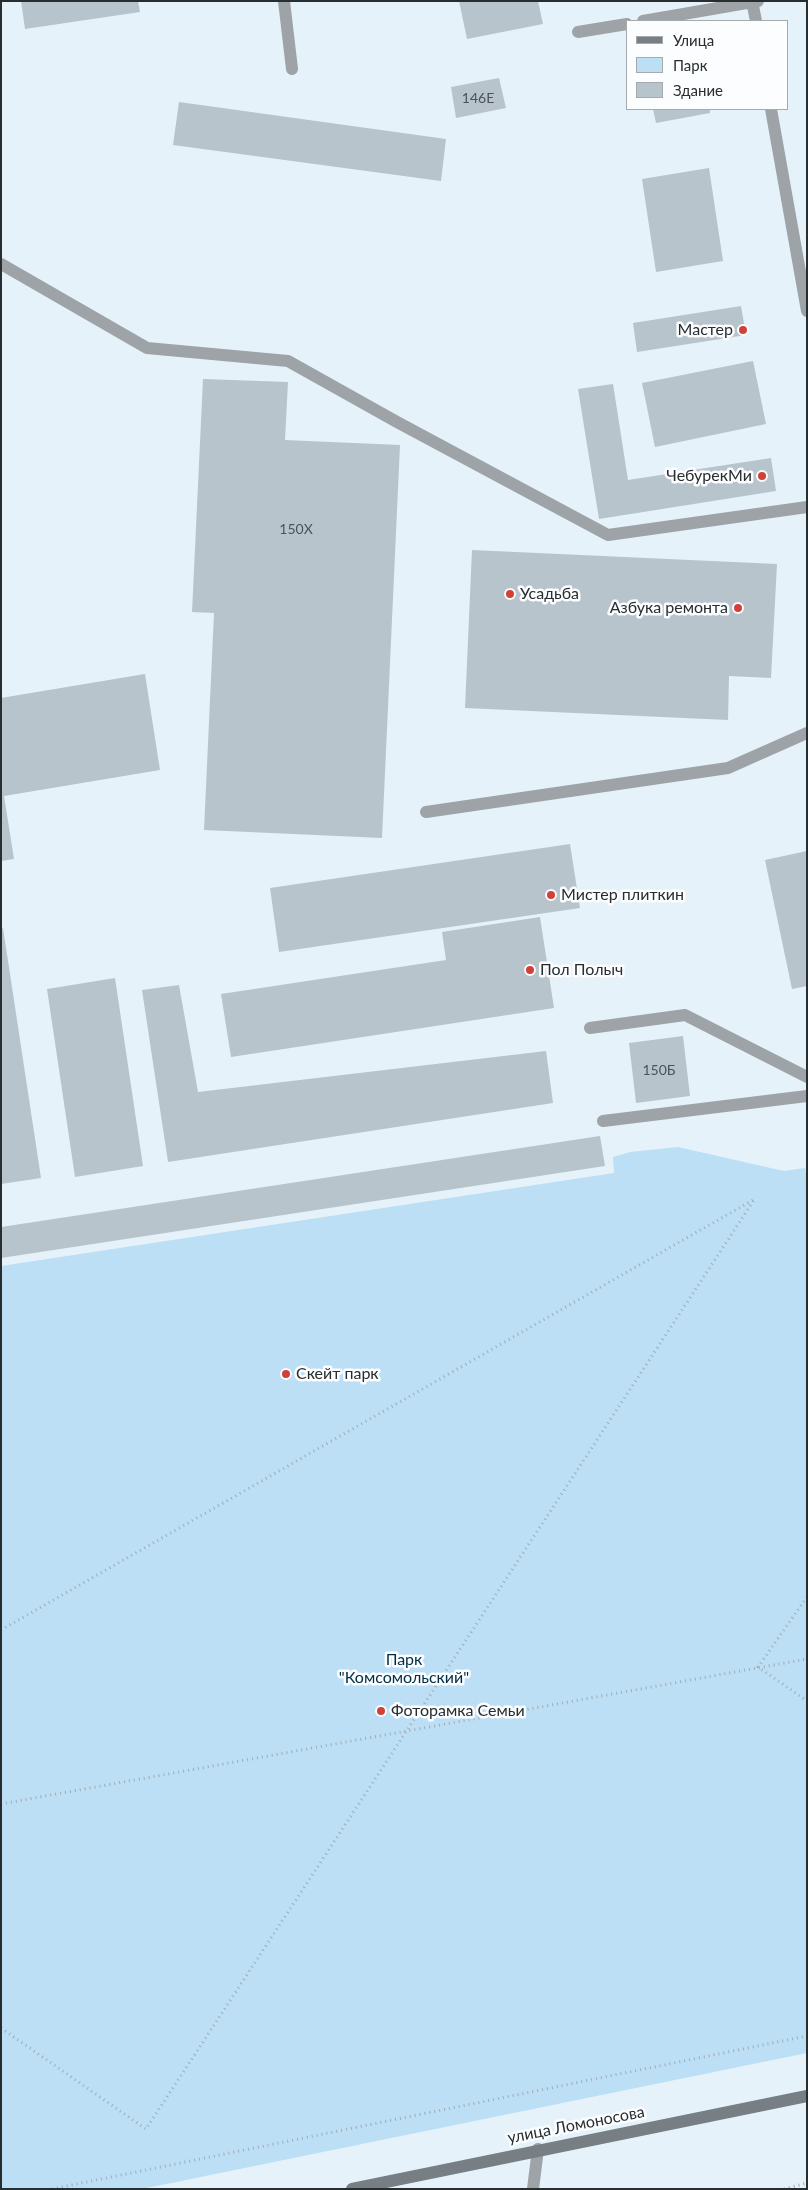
<!DOCTYPE html>
<html>
<head>
<meta charset="utf-8">
<style>
  body { margin:0 }
  #map { position:relative; width:808px; height:2190px; overflow:hidden; background:#e5f2fa; font-family:Lato,sans-serif }
  canvas { display:block }
  .frame { position:absolute; inset:0; border:2px solid #282d30; pointer-events:none }
  .legend { position:absolute; left:626px; top:20px; width:162px; height:90px; box-sizing:border-box; background:#fbfdff; border:1px solid #a7aaac; margin:0; padding:6px 9px; list-style:none; font-size:15px; color:#282d30 }
  .legend li { display:flex; align-items:center; gap:10px; height:25px }
  .legend b { width:25px; border:1px solid #a7aaac }
</style>
</head>
<body>
<div id="map">
<canvas width="808" height="2190"></canvas>
<div class="frame"></div>
<ul class="legend">
<li><b style="height:6px;background:#777e84"></b>Улица</li>
<li><b style="height:14px;background:#bcdff6"></b>Парк</li>
<li><b style="height:14px;background:#b8c4cc"></b>Здание</li>
</ul>
</div>
<script>
const ctx = document.querySelector('canvas').getContext('2d');
ctx.lineJoin = 'round';
function fillPath(path, color) { ctx.fillStyle = color; ctx.fill(path, 'evenodd'); }
const toPath = rows => new Path2D(rows.map(r => 'M' + r).join(''));
function strokePath(path, color, width, dash) { ctx.strokeStyle = color; ctx.lineWidth = width; ctx.lineCap = dash ? 'butt' : 'round'; ctx.setLineDash(dash || []); ctx.stroke(path); }
function label(font, color, halo, rows, align = 'center') {
  ctx.font = font + ' Lato,sans-serif'; ctx.lineWidth = 5; ctx.setLineDash([]); ctx.textBaseline = 'middle'; ctx.strokeStyle = halo; ctx.fillStyle = color; for (const [text, x, y, turn = 0] of rows) {
    ctx.save(); ctx.translate(x, y); ctx.rotate((+turn || 0) * Math.PI / 180); ctx.textAlign = isNaN(turn) ? turn : align; if (halo) ctx.strokeText(text, 0, 0); ctx.fillText(text, 0, 0); ctx.restore();
  }
}
fillPath(toPath([
  [678,1147,784,1171,805,1168,807,1176,807,2053,142,2189,1,2189,1,1266,614,1173,613,1157,630,1152]
]), '#bcdff6');
fillPath(toPath([
  [21,1,138,1,140,12,25,29],
  [459,1,538,1,543,24,467,39],
  [499,78,506,108,456,118,451,87],
  [179,102,446,139,441,181,173,145],
  [653,109,710,109,710,113,656,123],
  [709,168,723,261,656,272,642,179],
  [741,306,746,335,637,352,633,323],
  [753,361,766,424,655,447,642,383],
  [203,379,288,382,285,440,400,445,382,838,204,830,214,613,192,612],
  [613,384,628,480,771,458,776,491,599,519,578,389],
  [472,550,777,564,771,678,729,676,728,720,465,708],
  [145,674,160,770,4,796,14,859,1,861,1,698],
  [570,844,580,908,279,952,270,888],
  [807,851,807,986,792,989,765,860],
  [540,917,554,1008,231,1057,221,994,446,960,442,932],
  [3,928,41,1178,1,1184,1,929],
  [115,978,143,1166,75,1177,47,989],
  [179,985,198,1092,546,1051,553,1103,168,1162,142,990],
  [683,1036,690,1096,636,1103,629,1043],
  [600,1136,605,1166,1,1258,1,1227]
]), '#b8c4cc');
strokePath(toPath([
  [807,1597,758,1667,807,1701],
  [1,1630,753,1200],
  [1,1804,807,1659],
  [1,2028,146,2129,754,1200],
  [52,2189,807,2036],
  [784,2189,807,2183]
]), '#a1abb1', 3, [1, 4]);
strokePath(toPath([
  [284,1,292,69],
  [752,1,756,21],
  [643,21,758,1],
  [578,32,627,24],
  [771,109,807,311],
  [1,264,147,348,288,361,397,422,608,535,807,507],
  [426,812,728,768,807,733],
  [590,1028,685,1015,807,1077],
  [603,1121,807,1096],
  [533,2189,538,2149]
]), '#9ea3a7', 12);
strokePath(toPath([
  [352,2189,807,2096]
]), '#777e84', 12);
for (const [x, y, r, color] of [
  [743,330,5,"#d04239"],
  [762,476,5,"#d04239"],
  [510,594,5,"#d04239"],
  [738,608,5,"#d04239"],
  [551,895,5,"#d04239"],
  [530,970,5,"#d04239"],
  [286,1374,5,"#d04239"],
  [381,1711,5,"#d04239"]
]) { const dot = new Path2D(); dot.arc(x, y, r, 0, 2 * Math.PI); ctx.fillStyle = color; ctx.fill(dot); strokePath(dot, '#fbfdff', 2); }
label('14px', '#4c5357', null, [
  ["146Е",478,98],
  ["150Х",296,529],
  ["150Б",659,1070]
]);
label('16px', '#282d30', '#fbfdff', [
  ["Мастер",733,330,"right"],
  ["ЧебурекМи",752,476,"right"],
  ["Усадьба",520,594],
  ["Азбука ремонта",728,608,"right"],
  ["Мистер плиткин",561,895],
  ["Пол Полыч",540,970],
  ["Скейт парк",296,1374],
  ["Фоторамка Семьи",391,1711]
], 'left');
label('16px', '#012d44', '#fbfdff', [
  ["Парк",404,1660],
  ["\"Комсомольский\"",404,1678]
]);
label('16px', '#282d30', '#fbfdff', [
  ["улица Ломоносова",576,2125,-11]
]);
</script>
</body>
</html>
